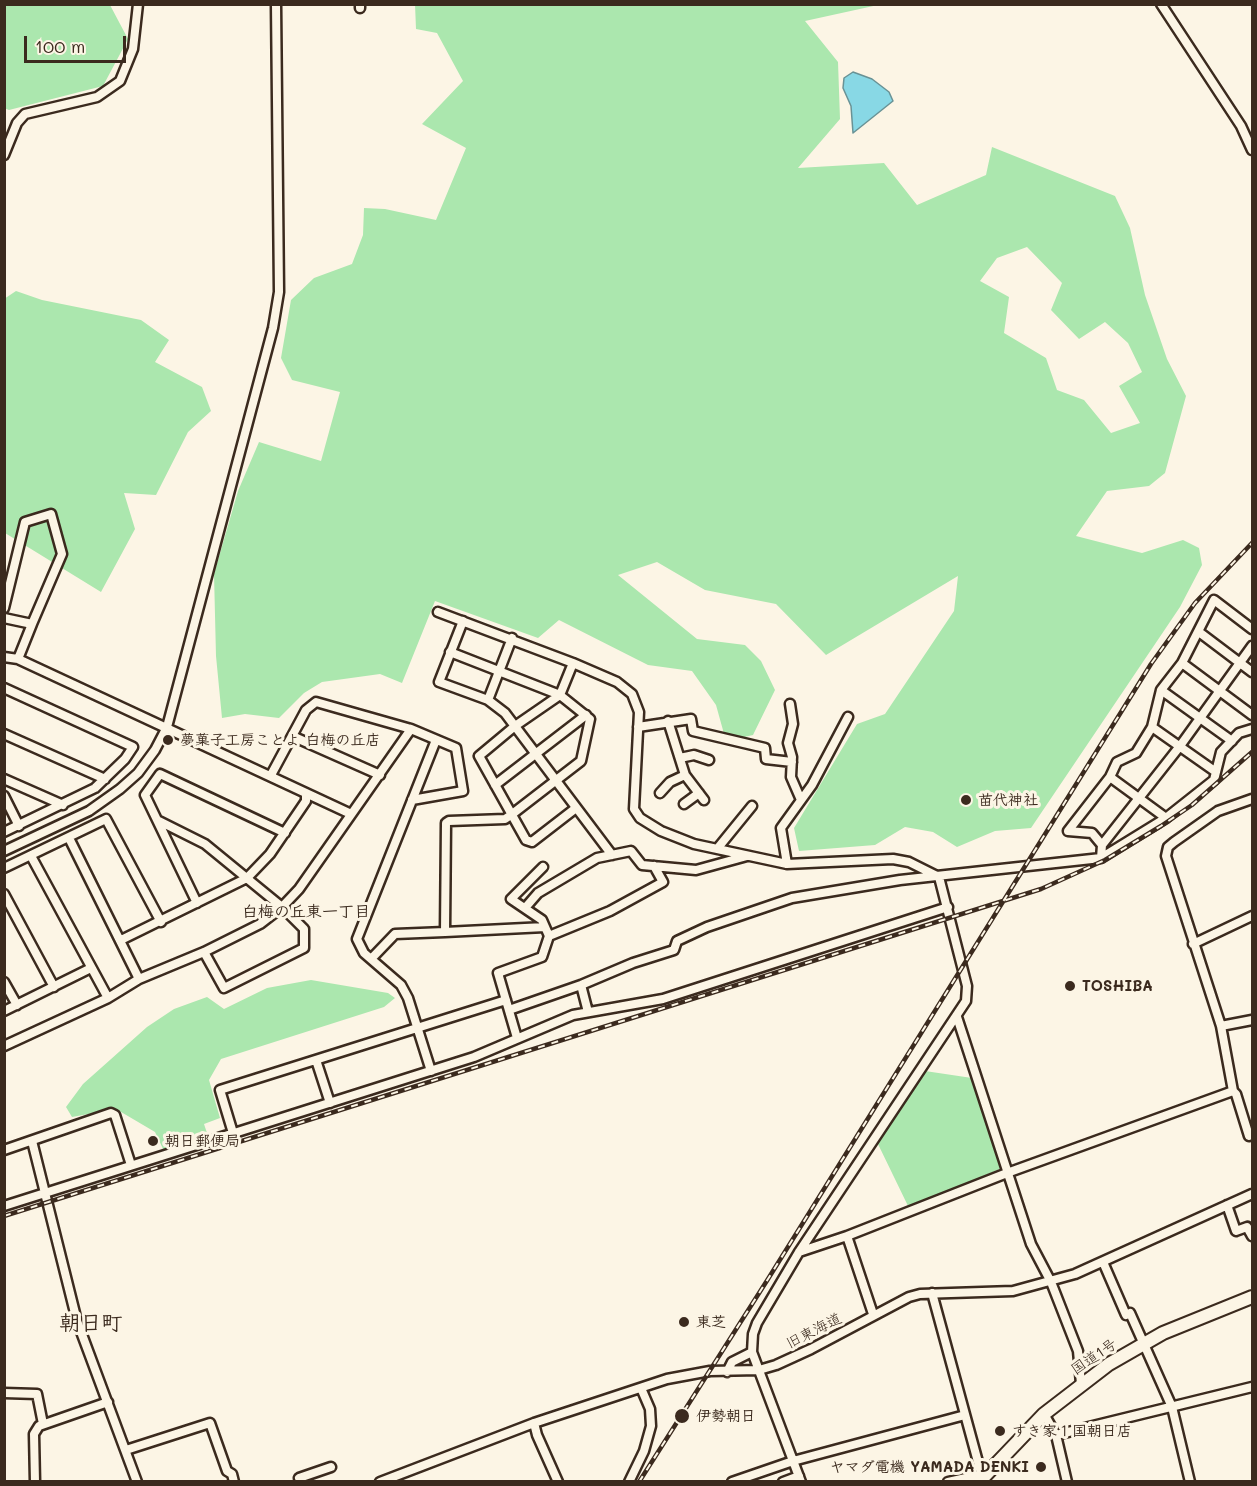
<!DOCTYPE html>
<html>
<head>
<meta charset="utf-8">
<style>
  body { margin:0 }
  #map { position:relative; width:1257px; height:1486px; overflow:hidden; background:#fcf5e5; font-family:Mali,sans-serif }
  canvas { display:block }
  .frame { position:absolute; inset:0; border:6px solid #3b2a1e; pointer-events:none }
  .scale { position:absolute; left:24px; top:36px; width:102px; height:27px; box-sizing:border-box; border:3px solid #3b2a1e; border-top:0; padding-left:8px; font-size:18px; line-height:21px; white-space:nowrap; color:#3b2a1e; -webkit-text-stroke:4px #fcf5e5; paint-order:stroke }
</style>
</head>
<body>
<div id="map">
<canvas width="1257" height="1486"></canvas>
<div class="frame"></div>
<div class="scale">100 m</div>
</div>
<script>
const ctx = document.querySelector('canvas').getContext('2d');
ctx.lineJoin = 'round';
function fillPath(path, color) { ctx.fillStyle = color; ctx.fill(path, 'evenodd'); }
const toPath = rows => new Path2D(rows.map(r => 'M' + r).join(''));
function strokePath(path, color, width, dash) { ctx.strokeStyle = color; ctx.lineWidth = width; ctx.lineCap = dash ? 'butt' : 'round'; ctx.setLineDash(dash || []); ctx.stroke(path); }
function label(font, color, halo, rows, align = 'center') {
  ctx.font = font + ' Mali,"Klee One",sans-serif'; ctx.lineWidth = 6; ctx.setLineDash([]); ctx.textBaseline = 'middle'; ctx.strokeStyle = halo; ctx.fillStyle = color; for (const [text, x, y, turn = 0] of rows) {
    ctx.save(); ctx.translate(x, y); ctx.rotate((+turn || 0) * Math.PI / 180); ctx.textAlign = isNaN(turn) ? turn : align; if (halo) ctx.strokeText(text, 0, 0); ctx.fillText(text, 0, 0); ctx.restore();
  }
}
fillPath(toPath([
  [415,4,878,5,805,21,838,62,840,119,798,168,884,163,917,205,986,175,992,147,1115,196,1130,228,1145,295,1167,359,1186,396,1165,473,1149,486,1107,491,1076,536,1142,553,1183,540,1199,548,1202,565,1180,607,1031,828,995,831,957,847,933,832,905,827,875,845,799,851,794,828,857,724,885,714,954,611,958,576,826,655,776,604,705,590,657,562,618,575,697,639,745,645,761,661,775,690,753,735,726,741,716,705,692,671,648,665,559,620,538,638,435,601,402,683,380,674,322,682,304,693,279,718,245,714,222,718,216,656,214,574,238,491,259,442,321,461,340,392,292,380,281,358,291,300,314,278,352,264,363,235,364,208,385,209,436,220,466,148,422,124,463,81,437,33,416,29],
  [1027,247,1062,283,1051,310,1079,339,1105,322,1128,343,1142,372,1119,386,1140,423,1111,433,1084,400,1057,390,1046,358,1004,333,1009,297,980,281,997,258],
  [4,5,110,5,128,39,103,86,9,110,4,108],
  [16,291,42,300,141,320,169,340,155,362,202,387,211,411,188,432,156,495,124,493,135,529,101,592,5,533,4,299],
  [311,980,388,993,395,998,384,1007,221,1059,209,1080,220,1118,204,1124,208,1136,164,1151,155,1132,116,1109,72,1117,66,1107,83,1084,147,1027,174,1009,207,997,224,1009,267,988],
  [925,1071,972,1078,1002,1168,909,1208,877,1142]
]), '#abe7ae');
const water = toPath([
  [853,72,872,79,889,92,893,101,853,133,851,106,843,88,844,78,853,72]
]);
fillPath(water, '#88d8e5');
strokePath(water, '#699295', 1.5);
const minor = toPath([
  [360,4,360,8],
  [1161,4,1241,126,1252,150],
  [4,155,17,123,25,114,97,97,120,81,133,49,138,4],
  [4,608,25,522,51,514,62,554,32,624],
  [438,612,573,663,617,682,632,694,639,712,634,809,640,818,661,831,694,844,787,864,893,859,909,862,939,877,967,986,966,1001,799,1252,757,1323,753,1334,752,1352,801,1482],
  [4,618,32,624,18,659],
  [463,621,439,682,488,700,505,713,612,855],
  [1199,632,1252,672],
  [450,652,560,695,590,719,581,761,511,815,505,819,449,821,446,823,445,932,545,927],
  [4,657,18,659,351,814],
  [573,663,560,695,515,726,479,756,526,840,532,842,576,808],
  [1182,663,1252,715],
  [4,688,133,747,125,759,95,788,4,832],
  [1161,690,1232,741],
  [488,700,512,638],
  [790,704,793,724,788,743,792,757,791,777,801,800],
  [668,721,685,775,704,800],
  [638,727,691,719,693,731,765,748,766,759,792,762],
  [1152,727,1216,772],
  [4,734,105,779],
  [292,736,380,775],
  [680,758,694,755,709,760],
  [271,775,306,710,316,702,411,729,456,748,463,791,412,800],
  [1110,777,1166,818],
  [4,779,63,805],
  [495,785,586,715],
  [660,793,670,782,685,775],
  [4,796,19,826],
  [684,804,699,793],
  [159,821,205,844,282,907,304,929,304,948,224,988,204,952],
  [69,838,139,979],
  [1102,845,1092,833,1068,831,1110,777,1117,762,1136,753,1152,727,1161,690,1182,663,1214,600,1252,629],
  [717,849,752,806],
  [4,851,89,811,120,789,138,773,155,750,167,727,273,328,279,292,276,4],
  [31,856,108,998],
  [1101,858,1166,818,1214,780,1221,752,1239,733,1252,729],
  [787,864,781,828,812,785,848,717],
  [4,868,106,819,161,922],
  [4,894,54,987],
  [197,903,145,795,160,774,285,833],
  [525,908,538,893,597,858,631,851,642,865,696,870,747,856],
  [549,936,610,911,663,882,654,866],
  [121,940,247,878,270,854,306,801,306,795],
  [1193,944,1252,916],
  [371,959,395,934,445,932],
  [4,982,17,1005],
  [581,985,588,1012],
  [509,1010,581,985,633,963,674,950,677,941,707,927,792,898,900,880,1101,858,1102,845,1180,746,1252,646],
  [4,1011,91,968],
  [957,1017,1031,1244,1051,1282,1078,1351,1081,1384],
  [1221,1026,1252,1020],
  [517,1038,498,973,542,957,549,936,542,920,511,899,543,867],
  [4,1046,108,998,139,979,204,952,260,924,282,907,299,889,411,729],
  [316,1060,330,1103],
  [431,1071,408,998,401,985,364,953,357,939,436,740],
  [1233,1091,1236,1094,1249,1136,1252,1134],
  [233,1133,220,1090,506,1000],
  [32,1141,77,1321,137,1482],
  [4,1150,111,1113,115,1115,131,1165],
  [1227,1205,1236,1231,1247,1227,1252,1236],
  [4,1206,474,1057,573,1015,663,999,948,907],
  [799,1252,847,1236],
  [1103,1262,1126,1315,1130,1313,1172,1407,1190,1482],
  [932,1293,981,1473],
  [873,1314,847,1236,1007,1173,1233,1091,1221,1026,1166,856,1168,847,1174,842,1218,811,1252,799],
  [727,1372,732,1362,752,1352],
  [4,1393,37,1394,43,1424],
  [1044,1414,1056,1435,1067,1482],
  [534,1423,537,1435,558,1482],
  [1056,1435,1252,1387],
  [126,1450,210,1423,227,1471,232,1474,234,1482],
  [35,1482,34,1434,39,1426,108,1402],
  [301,1482,299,1478,331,1467],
  [380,1482,534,1423,667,1379,710,1371,759,1370,776,1365,811,1349,909,1297,920,1294,1013,1291,1075,1274,1252,1194],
  [629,1482,644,1451,651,1426,650,1409,641,1388],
  [732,1482,793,1461,965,1415],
  [783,1482,799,1476],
  [948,1482,984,1474]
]);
const highway = toPath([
  [979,1482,1044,1414,1109,1364,1163,1333,1252,1297]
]);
strokePath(minor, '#3b2a1e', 13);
strokePath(highway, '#3b2a1e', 16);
strokePath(minor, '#fcf5e5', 8);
strokePath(highway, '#fcf5e5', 12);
const rail = toPath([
  [4,1216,1041,889,1105,860,1161,826,1192,805,1252,752],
  [639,1482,768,1279,1151,664,1195,603,1252,543]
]);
strokePath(rail, '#3b2a1e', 4.5);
strokePath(rail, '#fcf5e5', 2, [7]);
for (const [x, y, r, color] of [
  [168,740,6,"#3b2a1e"],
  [966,800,6,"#3b2a1e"],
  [1070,986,6,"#3b2a1e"],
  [153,1141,6,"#3b2a1e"],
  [684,1322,6,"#3b2a1e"],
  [682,1416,8,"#3b2a1e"],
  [1000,1431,6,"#3b2a1e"],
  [1041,1467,6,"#3b2a1e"]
]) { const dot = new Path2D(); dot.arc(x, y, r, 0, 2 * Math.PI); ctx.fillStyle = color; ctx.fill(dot); strokePath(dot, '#fcf5e5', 2); }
label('bold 15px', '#3b2a1e', '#fcf5e5', [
  ["夢菓子工房ことよ 白梅の丘店",180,740],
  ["苗代神社",978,800],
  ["TOSHIBA",1082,986],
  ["朝日郵便局",165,1141],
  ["東芝",696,1322],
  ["伊勢朝日",696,1416],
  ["すき家１国朝日店",1012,1431],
  ["ヤマダ電機 YAMADA DENKI",1029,1467,"right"]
], 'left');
label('15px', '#3b2a1e', '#fcf5e5', [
  ["旧東海道",814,1331,-27],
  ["国道1号",1094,1357,-34]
]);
label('bold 16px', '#3b2a1e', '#fcf5e5', [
  ["白梅の丘東一丁目",306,912]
]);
label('bold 21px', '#3b2a1e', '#fcf5e5', [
  ["朝日町",91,1324]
]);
</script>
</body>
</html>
